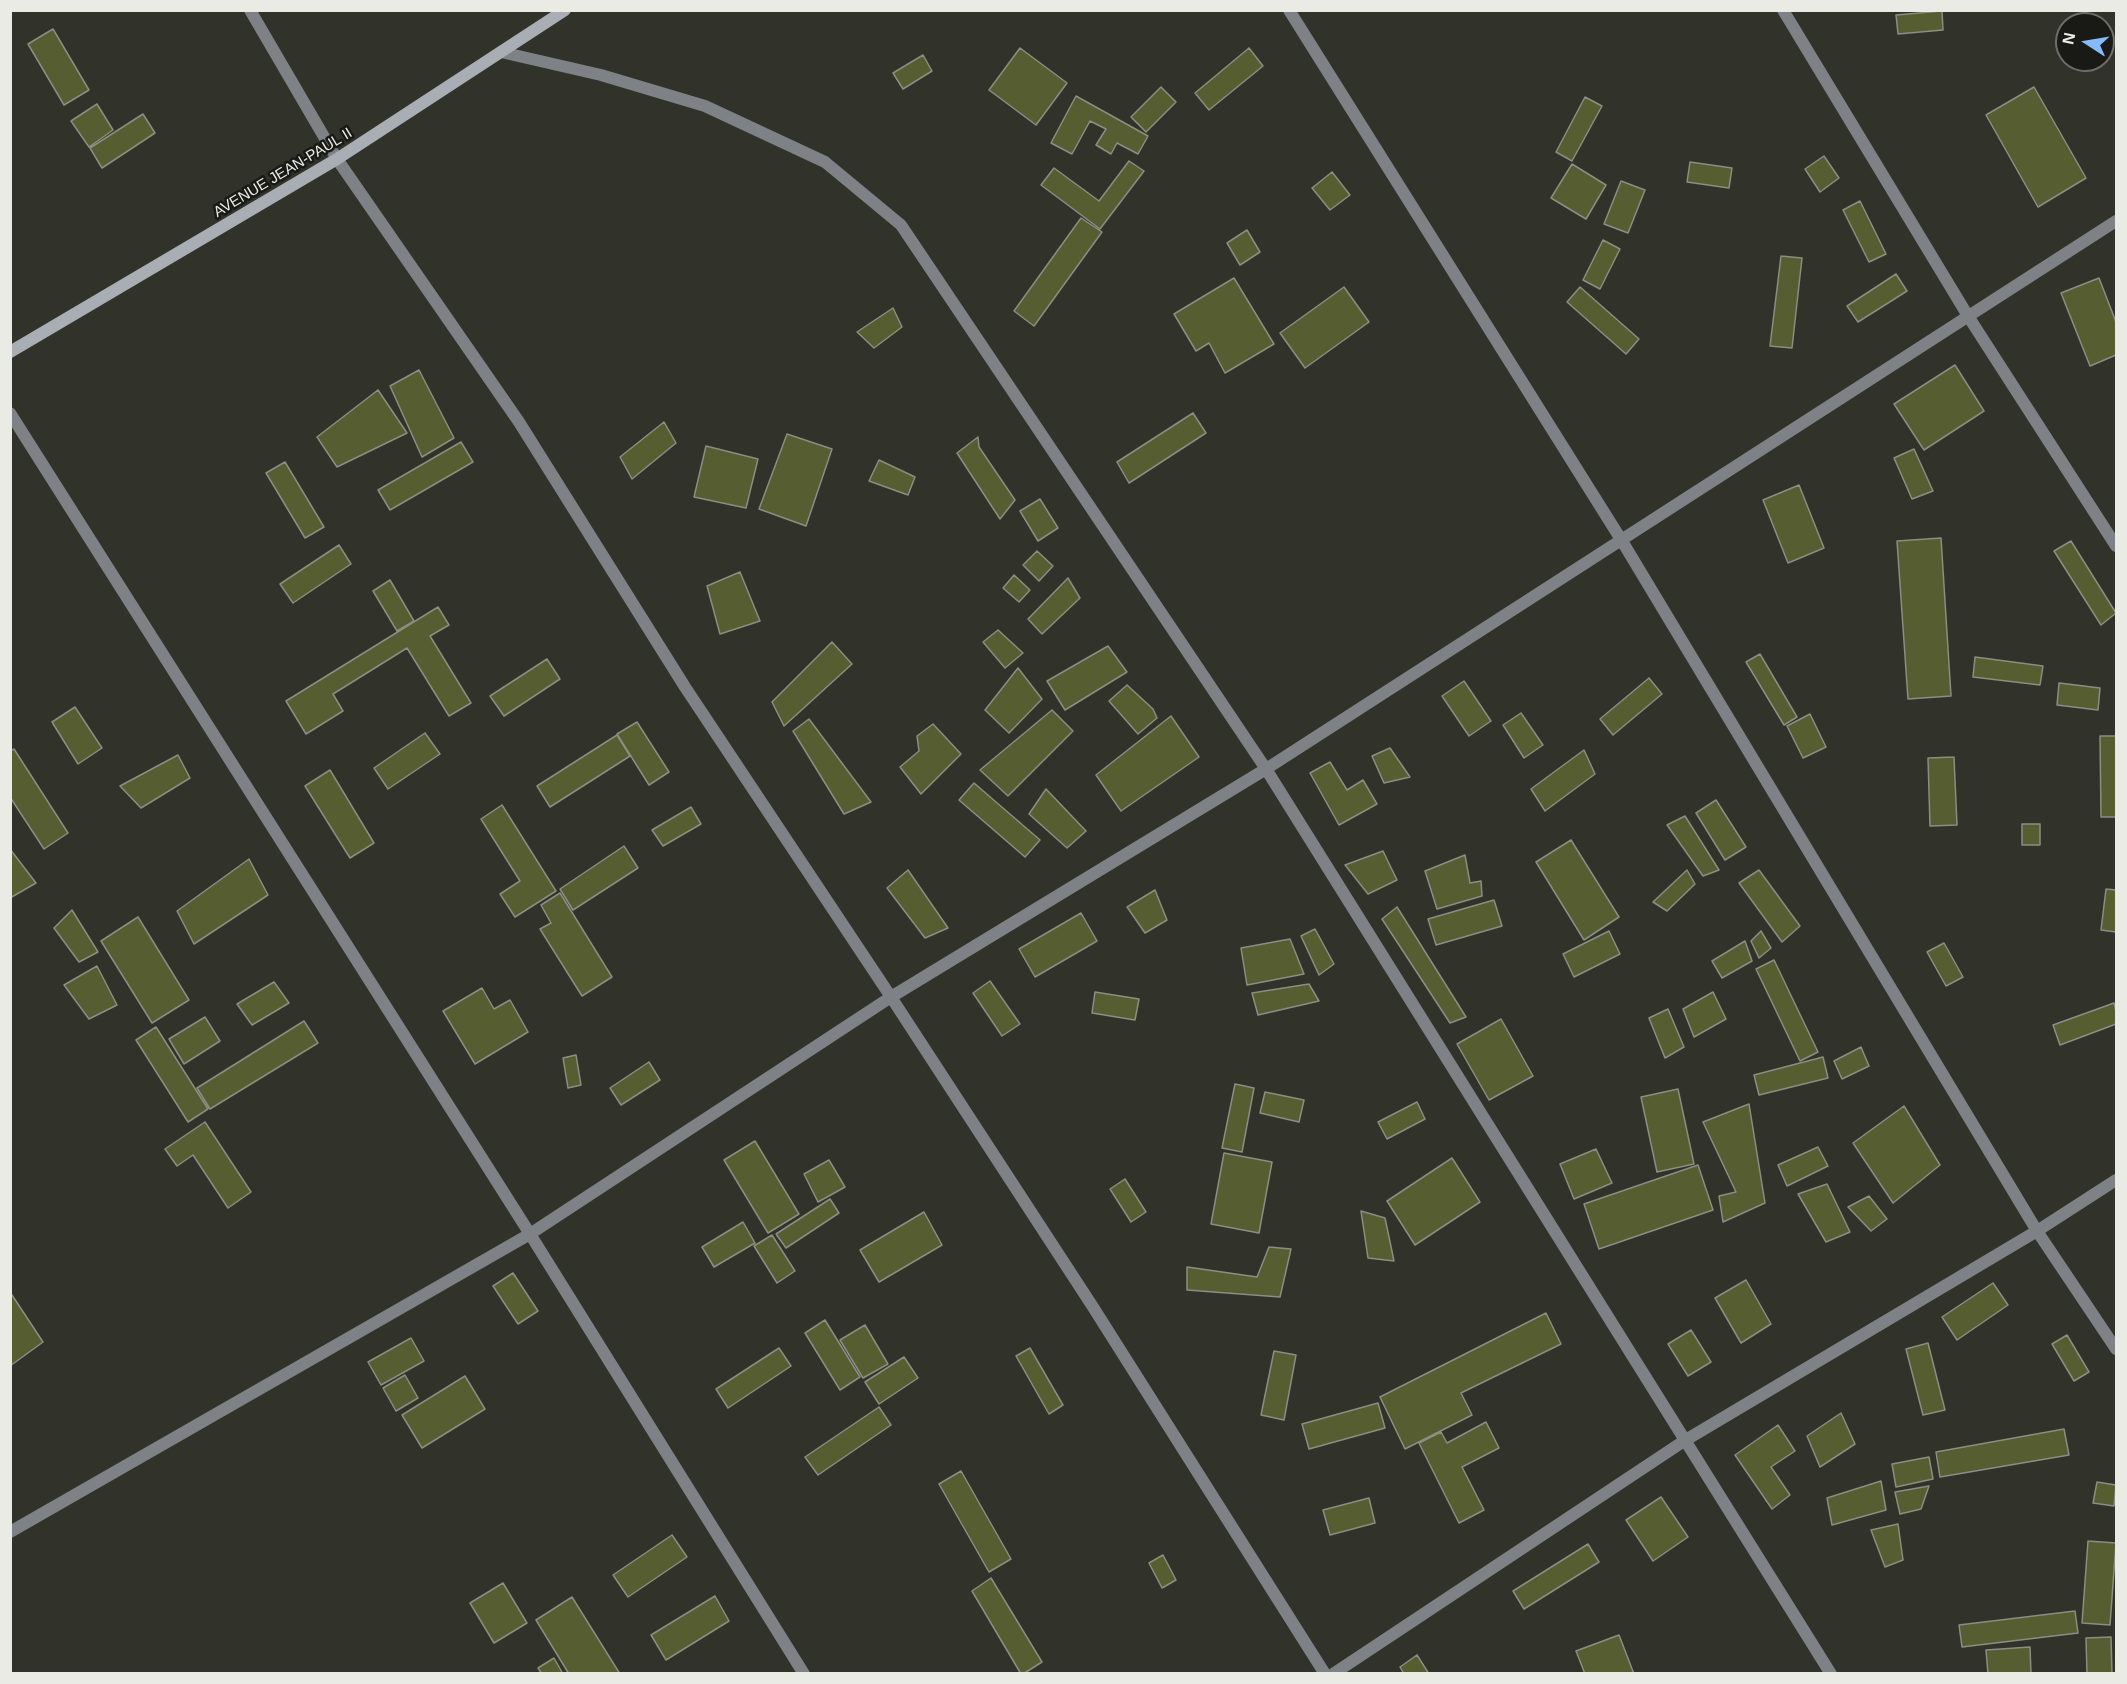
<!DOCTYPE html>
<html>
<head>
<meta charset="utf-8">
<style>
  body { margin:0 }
  #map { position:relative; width:2127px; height:1684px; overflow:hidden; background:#31332a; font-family:Arial,sans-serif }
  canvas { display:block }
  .frame { position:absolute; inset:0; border:12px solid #eaebe5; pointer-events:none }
  .north { position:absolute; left:2055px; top:12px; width:60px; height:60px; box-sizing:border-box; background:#191a16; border:2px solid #6d6e69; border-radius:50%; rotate:282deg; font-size:16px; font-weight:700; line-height:24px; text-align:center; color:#eaebe5 }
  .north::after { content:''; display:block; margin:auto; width:21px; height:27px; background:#86bbfb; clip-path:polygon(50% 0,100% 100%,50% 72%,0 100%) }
</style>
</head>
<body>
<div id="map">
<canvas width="2127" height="1684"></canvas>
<div class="frame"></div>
<div class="north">N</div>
</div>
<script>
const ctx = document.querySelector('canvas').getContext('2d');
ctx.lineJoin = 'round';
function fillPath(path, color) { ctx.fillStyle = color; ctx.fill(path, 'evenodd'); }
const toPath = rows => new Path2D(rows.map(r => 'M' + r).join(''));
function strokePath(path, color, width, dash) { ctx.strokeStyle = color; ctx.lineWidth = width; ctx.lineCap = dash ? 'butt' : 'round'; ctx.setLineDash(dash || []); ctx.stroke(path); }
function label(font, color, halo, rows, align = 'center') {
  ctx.font = font + ' Arial,sans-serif'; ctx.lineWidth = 5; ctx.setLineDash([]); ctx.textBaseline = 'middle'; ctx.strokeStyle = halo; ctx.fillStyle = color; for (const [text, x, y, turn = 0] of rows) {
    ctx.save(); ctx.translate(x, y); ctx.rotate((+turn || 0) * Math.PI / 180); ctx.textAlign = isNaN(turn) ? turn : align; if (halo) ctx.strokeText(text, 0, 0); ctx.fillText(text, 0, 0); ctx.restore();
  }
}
const building = toPath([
  [1942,11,1943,30,1898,34,1896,15,1942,11],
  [53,29,89,90,64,105,28,44,53,29],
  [1020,48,1067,83,1036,125,989,90,1020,48],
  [1249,48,1263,66,1209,110,1195,93,1249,48],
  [923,55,932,71,903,89,893,73,923,55],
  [1161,87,1176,102,1146,132,1131,117,1161,87],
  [2034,87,2086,178,2038,207,1986,115,2034,87],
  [1076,96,1148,136,1138,154,1117,143,1111,154,1096,145,1106,129,1090,121,1072,154,1051,143,1076,96],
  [1585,97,1602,106,1572,161,1556,152,1585,97],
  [97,104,113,130,89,147,71,121,97,104],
  [143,114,155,133,102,168,90,148,143,114],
  [1824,156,1839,178,1820,192,1805,169,1824,156],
  [1129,161,1144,171,1100,229,1041,185,1054,168,1099,201,1129,161],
  [1690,162,1732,168,1729,188,1687,182,1690,162],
  [1572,164,1606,185,1586,219,1551,198,1572,164],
  [1332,172,1350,195,1330,210,1312,188,1332,172],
  [1621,181,1645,190,1628,233,1604,224,1621,181],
  [1860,201,1886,254,1869,262,1843,210,1860,201],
  [1081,218,1102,232,1034,326,1014,311,1081,218],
  [1247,230,1260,252,1240,265,1227,243,1247,230],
  [1603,240,1620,249,1600,289,1583,280,1603,240],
  [1781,256,1802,258,1792,348,1770,346,1781,256],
  [1896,274,1907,291,1858,322,1847,306,1896,274],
  [1234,278,1274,344,1225,373,1209,343,1196,351,1174,314,1234,278],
  [2099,278,2116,322,2116,355,2090,366,2061,293,2099,278],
  [1344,287,1369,322,1305,368,1280,333,1344,287],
  [1580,287,1639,339,1626,354,1567,302,1580,287],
  [893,308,902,327,874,348,857,332,893,308],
  [1955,365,1984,411,1924,450,1894,404,1955,365],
  [419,370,454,438,422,457,390,386,419,370],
  [378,390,407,433,337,467,317,437,378,390],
  [1193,413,1206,433,1129,483,1117,462,1193,413],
  [664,422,676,443,632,479,620,457,664,422],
  [787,434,832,449,806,526,759,509,787,434],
  [978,437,979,447,1015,500,1000,519,957,453,978,437],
  [461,442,473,462,390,510,378,490,461,442],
  [706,446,758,459,746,508,694,497,706,446],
  [1914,449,1933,491,1912,499,1894,458,1914,449],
  [879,460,915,477,908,495,869,481,879,460],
  [285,462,324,527,305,538,266,473,285,462],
  [1799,485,1824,548,1788,563,1763,500,1799,485],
  [1040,499,1058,528,1038,541,1020,511,1040,499],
  [1941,538,1951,696,1908,699,1897,541,1941,538],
  [2071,541,2116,613,2101,625,2054,551,2071,541],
  [339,545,351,564,293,603,280,584,339,545],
  [1037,551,1053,566,1039,581,1023,565,1037,551],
  [740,572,760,621,720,634,707,586,740,572],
  [1014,575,1030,590,1019,602,1003,588,1014,575],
  [1068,578,1080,598,1042,634,1028,619,1068,578],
  [390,580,414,621,397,631,373,591,390,580],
  [438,607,449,625,430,636,471,703,449,716,407,648,333,694,343,711,306,734,286,701,438,607],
  [998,630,1023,653,1005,668,983,642,998,630],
  [832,642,852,664,784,726,772,702,832,642],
  [1108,646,1127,672,1065,710,1047,681,1108,646],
  [1760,654,1797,717,1784,725,1746,662,1760,654],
  [1975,657,2043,666,2040,685,1973,677,1975,657],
  [547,659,560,679,504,716,490,696,547,659],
  [1018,668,1042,699,1009,733,985,710,1018,668],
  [1649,678,1662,694,1613,735,1600,719,1649,678],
  [1464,681,1491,721,1469,736,1442,696,1464,681],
  [2059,683,2100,688,2098,710,2057,705,2059,683],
  [1127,685,1153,709,1157,718,1138,734,1109,701,1127,685],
  [75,707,102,748,78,764,52,722,75,707],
  [1052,710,1073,731,1008,796,980,770,1052,710],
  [1521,713,1543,745,1524,758,1503,725,1521,713],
  [1810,714,1826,747,1803,758,1787,726,1810,714],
  [1171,716,1199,757,1121,811,1096,775,1171,716],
  [809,719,871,802,844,814,793,731,809,719],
  [637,722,669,772,649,785,617,734,637,722],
  [933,724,961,754,921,794,900,767,919,751,917,736,933,724],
  [425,733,440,754,388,789,374,768,425,733],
  [617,735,630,756,550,807,537,786,617,735],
  [2100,736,2116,736,2116,817,2101,817,2100,736],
  [1390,748,1410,777,1384,783,1372,756,1390,748],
  [14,749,68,833,44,849,10,797,10,751,14,749],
  [1584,750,1595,774,1545,811,1531,789,1584,750],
  [178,755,190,778,141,808,120,786,178,755],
  [1954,757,1957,825,1930,826,1928,758,1954,757],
  [1330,762,1347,790,1363,780,1377,804,1339,825,1310,773,1330,762],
  [330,770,374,843,350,858,305,786,330,770],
  [974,783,1040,840,1025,857,959,800,974,783],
  [1046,789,1086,831,1067,848,1029,814,1046,789],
  [1716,800,1746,847,1725,860,1696,813,1716,800],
  [502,805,556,891,515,917,500,894,520,881,481,819,502,805],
  [691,807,701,824,663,846,652,830,691,807],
  [1685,816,1719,870,1703,876,1667,825,1685,816],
  [2022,824,2040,824,2040,845,2022,845,2022,824],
  [1571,840,1619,917,1584,940,1536,862,1571,840],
  [624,846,638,868,573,910,560,889,624,846],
  [10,849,36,883,10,898,10,849],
  [1383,851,1397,880,1368,894,1345,865,1383,851],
  [1465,855,1470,883,1481,881,1482,896,1437,909,1425,871,1465,855],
  [249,859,268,895,194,944,177,911,249,859],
  [908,870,948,928,925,938,887,888,908,870],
  [1687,870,1695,884,1667,911,1653,902,1687,870],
  [1759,870,1800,926,1782,942,1739,883,1759,870],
  [2106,889,2116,890,2116,932,2101,930,2106,889],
  [1155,890,1167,920,1145,933,1127,907,1155,890],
  [560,893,612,977,582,996,540,929,551,923,541,905,560,893],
  [1494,900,1502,926,1436,945,1428,919,1494,900],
  [1397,907,1466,1017,1450,1023,1382,919,1397,907],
  [72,910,98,952,79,962,54,928,72,910],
  [1081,913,1097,941,1035,977,1019,949,1081,913],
  [138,917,189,1000,152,1023,101,941,138,917],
  [1315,929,1334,964,1319,975,1301,936,1315,929],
  [1609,931,1620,954,1574,977,1563,954,1609,931],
  [1761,931,1771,948,1759,958,1751,941,1761,931],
  [1290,939,1304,974,1247,985,1241,948,1290,939],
  [1745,941,1752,961,1722,978,1712,961,1745,941],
  [1944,943,1963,977,1946,986,1927,952,1944,943],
  [1774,960,1818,1052,1800,1061,1756,969,1774,960],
  [97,966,117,1005,89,1019,64,985,97,966],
  [990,981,1020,1024,1002,1036,973,993,990,981],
  [274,982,289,1003,252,1025,237,1004,274,982],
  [1309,984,1319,1001,1258,1015,1252,993,1309,984],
  [482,988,494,1009,510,1000,528,1032,475,1064,443,1011,482,988],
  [1095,992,1139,999,1135,1020,1092,1013,1095,992],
  [1713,992,1726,1019,1694,1037,1683,1009,1713,992],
  [2114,1003,2116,1011,2116,1024,2060,1045,2053,1025,2114,1003],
  [1668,1009,1684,1047,1665,1058,1649,1018,1668,1009],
  [205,1017,220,1041,184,1064,169,1039,205,1017],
  [1501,1019,1533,1076,1489,1100,1457,1044,1501,1019],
  [304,1021,318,1043,210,1109,197,1088,304,1021],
  [156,1027,208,1109,188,1122,136,1040,156,1027],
  [1861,1047,1869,1066,1842,1079,1834,1061,1861,1047],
  [576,1055,581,1085,568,1088,563,1058,576,1055],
  [1823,1057,1828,1078,1759,1095,1754,1075,1823,1057],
  [649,1062,660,1080,621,1105,610,1088,649,1062],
  [1235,1084,1254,1088,1242,1152,1222,1148,1235,1084],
  [1678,1089,1694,1164,1657,1172,1641,1097,1678,1089],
  [1265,1092,1304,1100,1299,1122,1260,1113,1265,1092],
  [1417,1102,1425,1119,1387,1139,1378,1122,1417,1102],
  [1749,1104,1765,1203,1723,1222,1719,1196,1736,1192,1703,1122,1749,1104],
  [1904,1106,1940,1165,1893,1203,1853,1143,1904,1106],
  [205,1122,251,1192,228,1208,193,1155,177,1166,165,1149,205,1122],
  [755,1141,799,1214,768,1233,724,1160,755,1141],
  [1818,1147,1828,1166,1787,1186,1778,1165,1818,1147],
  [1596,1149,1612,1183,1574,1199,1560,1164,1596,1149],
  [1224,1153,1272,1162,1259,1233,1211,1224,1224,1153],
  [1452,1158,1480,1202,1415,1245,1387,1201,1452,1158],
  [829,1160,845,1187,818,1202,804,1174,829,1160],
  [1698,1165,1713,1210,1599,1249,1584,1204,1698,1165],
  [1125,1179,1146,1212,1131,1222,1110,1189,1125,1179],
  [1827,1184,1850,1232,1826,1242,1798,1194,1827,1184],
  [1869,1196,1887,1219,1871,1231,1848,1207,1869,1196],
  [830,1199,839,1213,786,1248,776,1234,830,1199],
  [1361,1211,1385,1218,1394,1261,1368,1258,1361,1211],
  [924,1212,942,1245,879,1282,860,1250,924,1212],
  [743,1222,755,1243,714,1267,702,1247,743,1222],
  [772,1235,795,1271,777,1283,754,1246,772,1235],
  [1269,1247,1291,1249,1280,1297,1187,1290,1187,1267,1257,1277,1269,1247],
  [513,1273,538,1311,518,1324,493,1286,513,1273],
  [1746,1280,1771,1324,1741,1343,1715,1298,1746,1280],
  [1993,1283,2008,1305,1957,1340,1942,1317,1993,1283],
  [10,1292,43,1342,10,1366,10,1292],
  [1546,1313,1561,1344,1461,1393,1472,1415,1405,1449,1380,1397,1546,1313],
  [825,1320,860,1377,840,1390,805,1333,825,1320],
  [865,1325,888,1364,863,1378,840,1340,865,1325],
  [1691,1330,1711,1362,1688,1376,1668,1344,1691,1330],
  [2067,1335,2089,1372,2074,1381,2052,1344,2067,1335],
  [411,1338,424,1361,381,1385,368,1362,411,1338],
  [1928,1343,1945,1410,1923,1415,1906,1349,1928,1343],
  [779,1348,791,1366,728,1408,716,1389,779,1348],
  [1030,1348,1063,1405,1049,1414,1016,1356,1030,1348],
  [1274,1351,1296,1355,1284,1420,1261,1415,1274,1351],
  [904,1357,918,1378,879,1404,865,1382,904,1357],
  [405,1375,418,1398,396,1411,383,1388,405,1375],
  [465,1376,485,1409,422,1448,402,1415,465,1376],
  [1378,1403,1385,1428,1309,1449,1302,1424,1378,1403],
  [879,1407,891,1425,818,1475,805,1457,879,1407],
  [1841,1413,1855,1444,1820,1467,1807,1436,1841,1413],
  [1486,1422,1499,1448,1462,1467,1484,1510,1459,1523,1419,1443,1441,1432,1447,1443,1486,1422],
  [1778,1425,1795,1451,1771,1467,1790,1495,1772,1509,1735,1455,1778,1425],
  [2064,1429,2069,1455,1940,1477,1936,1452,2064,1429],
  [1929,1457,1933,1479,1896,1487,1892,1464,1929,1457],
  [961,1471,1011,1559,989,1572,939,1484,961,1471],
  [1881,1481,1886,1510,1832,1525,1827,1498,1881,1481],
  [2097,1482,2116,1485,2114,1506,2093,1503,2097,1482],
  [1929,1486,1921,1509,1900,1514,1895,1492,1929,1486],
  [1661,1497,1688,1537,1653,1561,1626,1520,1661,1497],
  [1369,1498,1375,1523,1330,1535,1323,1510,1369,1498],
  [1898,1524,1903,1560,1885,1567,1871,1530,1898,1524],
  [672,1535,687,1557,628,1597,613,1575,672,1535],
  [2088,1541,2116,1543,2110,1625,2082,1623,2088,1541],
  [1588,1544,1599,1562,1524,1609,1513,1591,1588,1544],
  [1163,1555,1176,1580,1162,1588,1149,1563,1163,1555],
  [991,1578,1042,1662,1023,1674,1021,1674,972,1591,991,1578],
  [503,1583,527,1623,494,1643,470,1603,503,1583],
  [715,1596,729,1621,666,1660,651,1635,715,1596],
  [572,1597,620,1674,569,1674,536,1620,572,1597],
  [2075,1611,2078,1633,1962,1647,1959,1625,2075,1611],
  [1619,1635,1634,1674,1585,1674,1576,1651,1619,1635],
  [2111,1637,2112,1674,2087,1674,2086,1638,2111,1637],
  [2030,1647,2031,1674,1988,1674,1986,1650,2030,1647],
  [1417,1655,1429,1674,1404,1674,1400,1667,1417,1655],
  [554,1658,563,1674,542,1674,538,1668,554,1658]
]);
fillPath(building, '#555d31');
strokePath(building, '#8b8e83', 1.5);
strokePath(toPath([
  [250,10,337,159,519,422,685,687,891,997,1093,1307,1325,1674],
  [1289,10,1622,541,2037,1231,2116,1349],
  [1783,10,1968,316,2116,546],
  [501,52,601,75,705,106,825,162,901,225,1266,769,1831,1674],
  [10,413,530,1234,804,1674],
  [10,1532,530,1234,891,997,1266,769,2116,221],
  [1333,1674,1684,1441,2037,1231,2116,1180]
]), '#7e8185', 12);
strokePath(toPath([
  [10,352,337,159,565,10]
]), '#a9aeb4', 12);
label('15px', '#eaebe5', '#191a16', [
  ["AVENUE JEAN-PAUL II",283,173,-31]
]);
</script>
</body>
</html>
